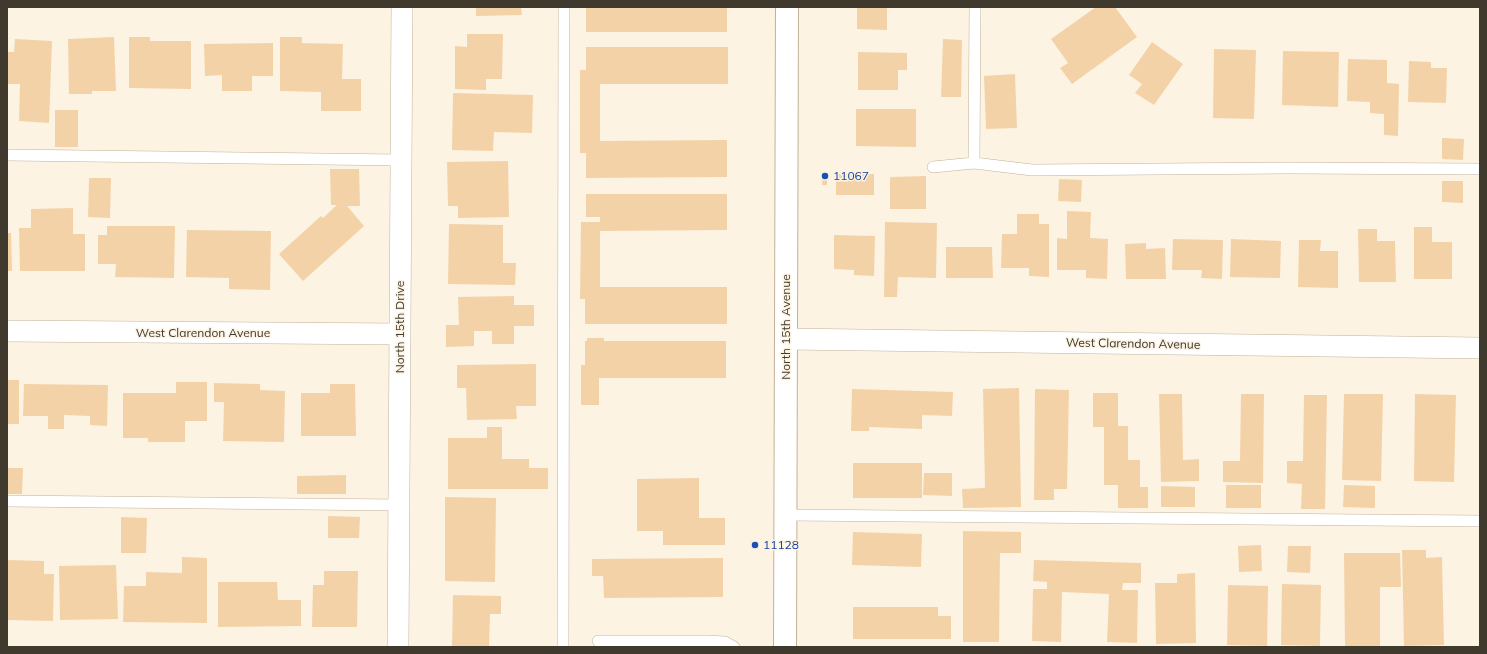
<!DOCTYPE html>
<html>
<head>
<meta charset="utf-8">
<style>
  body { margin:0 }
  #map { position:relative; width:1487px; height:654px; overflow:hidden; background:#fcf3e3; font-family:Mulish,sans-serif }
  canvas { display:block }
  .frame { position:absolute; inset:0; border:8px solid #3f392e; pointer-events:none }
</style>
</head>
<body>
<div id="map">
<canvas width="1487" height="654"></canvas>
<div class="frame"></div>
</div>
<script>
const ctx = document.querySelector('canvas').getContext('2d');
ctx.lineJoin = 'round';
function fillPath(path, color) { ctx.fillStyle = color; ctx.fill(path, 'evenodd'); }
const toPath = rows => new Path2D(rows.map(r => 'M' + r).join(''));
function strokePath(path, color, width, dash) { ctx.strokeStyle = color; ctx.lineWidth = width; ctx.lineCap = dash ? 'butt' : 'round'; ctx.setLineDash(dash || []); ctx.stroke(path); }
function label(font, color, halo, rows, align = 'center') {
  ctx.font = font + ' Mulish,sans-serif'; ctx.lineWidth = 3; ctx.setLineDash([]); ctx.textBaseline = 'middle'; ctx.strokeStyle = halo; ctx.fillStyle = color; for (const [text, x, y, turn = 0] of rows) {
    ctx.save(); ctx.translate(x, y); ctx.rotate((+turn || 0) * Math.PI / 180); ctx.textAlign = isNaN(turn) ? turn : align; if (halo) ctx.strokeText(text, 0, 0); ctx.fillText(text, 0, 0); ctx.restore();
  }
}
fillPath(toPath([
  [476,7,521,7,522,15,476,16],
  [600,7,727,7,727,32,586,32,586,8],
  [857,7,887,7,887,30,857,29],
  [1096,7,1115,7,1137,37,1072,84,1060,68,1068,63,1051,39],
  [467,34,503,34,502,79,486,79,486,90,455,89,455,46,467,47],
  [114,37,116,91,92,91,92,94,69,94,68,39],
  [129,37,150,37,150,41,191,41,191,89,129,88],
  [280,37,302,37,302,43,343,44,342,79,361,79,361,111,321,111,321,92,280,91],
  [15,39,52,41,49,123,19,121,20,84,7,84,7,52,14,52],
  [943,39,962,40,961,97,941,97],
  [1152,42,1183,64,1154,105,1135,93,1142,84,1129,75],
  [273,43,273,76,252,76,252,91,222,91,222,75,205,76,204,44],
  [586,47,728,47,728,84,600,84,600,141,727,140,727,177,586,178,586,153,580,153,580,70,586,70],
  [1214,49,1256,50,1254,119,1213,118],
  [1283,51,1339,52,1338,107,1282,105],
  [858,52,907,53,907,70,898,70,898,90,858,90],
  [1348,59,1387,60,1387,83,1399,84,1398,136,1384,135,1384,114,1370,113,1370,102,1347,101],
  [1409,61,1431,62,1431,68,1447,68,1446,103,1408,102],
  [1015,74,1017,128,986,129,984,76],
  [453,93,533,95,532,133,494,132,493,151,452,150],
  [856,109,916,109,916,147,856,146],
  [55,110,78,110,78,147,55,147],
  [1442,138,1464,139,1463,160,1442,159],
  [508,161,509,217,458,218,458,206,448,206,447,162],
  [330,169,359,169,360,206,347,206,364,226,303,281,279,254,321,216,323,218,337,205,331,205],
  [823,174,827,174,827,185,822,185],
  [836,174,874,174,874,195,836,195],
  [926,176,926,209,890,209,890,177],
  [89,178,111,178,110,218,88,217],
  [1059,179,1082,180,1081,202,1058,201],
  [1442,181,1463,181,1463,203,1442,202],
  [586,194,727,194,727,230,600,231,600,287,727,287,727,324,585,324,585,299,580,299,581,222,600,222,600,217,586,217],
  [73,208,73,234,85,234,85,271,20,271,19,228,31,228,31,209],
  [1067,211,1091,212,1090,238,1108,239,1107,279,1086,278,1086,270,1057,270,1057,238,1067,239],
  [1017,214,1039,214,1039,224,1049,224,1049,277,1029,276,1029,268,1001,268,1002,234,1017,234],
  [885,222,937,223,936,278,898,277,897,297,884,297],
  [449,224,503,225,503,263,516,263,515,285,448,284],
  [107,226,175,226,174,278,115,277,116,264,98,264,98,235,107,235],
  [1414,227,1432,227,1432,242,1452,242,1452,279,1414,279],
  [1358,229,1377,229,1377,241,1395,241,1396,282,1359,282],
  [187,230,271,231,270,290,229,289,229,278,186,277],
  [7,233,11,233,12,271,7,271],
  [834,235,875,236,874,276,854,275,854,270,834,269],
  [1173,239,1223,240,1222,279,1201,278,1202,270,1172,270],
  [1231,239,1281,241,1280,278,1230,277],
  [1299,240,1321,240,1320,251,1338,251,1338,288,1298,287],
  [1146,243,1146,249,1165,248,1166,279,1126,279,1125,244],
  [946,247,992,247,993,278,946,278],
  [514,296,514,305,534,305,534,326,514,326,514,344,492,344,492,331,474,331,474,346,446,347,446,325,459,325,458,297],
  [587,338,604,338,604,341,726,341,726,378,599,378,599,405,581,405,581,365,585,365,585,341,587,341],
  [536,364,536,406,516,406,517,419,467,420,466,388,457,388,457,365],
  [7,380,19,380,19,424,7,424],
  [176,382,207,382,207,421,185,421,185,442,148,442,148,438,123,438,123,393,176,393],
  [214,383,260,384,260,390,285,391,284,442,223,441,224,402,214,402],
  [24,384,108,385,107,426,90,425,90,416,64,415,64,429,48,429,48,416,23,416],
  [330,384,355,384,356,436,301,436,301,393,330,393],
  [1019,388,1021,507,963,508,962,489,985,488,983,389],
  [852,389,953,392,952,416,922,415,922,429,869,427,869,431,851,431],
  [1035,389,1069,390,1067,489,1054,489,1054,500,1034,500],
  [1093,393,1118,393,1118,426,1128,426,1128,460,1140,460,1140,487,1148,487,1148,508,1118,508,1118,485,1104,485,1104,427,1093,427],
  [1159,394,1182,394,1183,460,1199,459,1199,481,1161,482],
  [1241,394,1264,394,1263,483,1223,482,1223,461,1240,461],
  [1344,394,1383,394,1381,481,1342,480],
  [1415,394,1456,395,1454,482,1414,481],
  [1304,395,1327,395,1325,509,1301,509,1302,484,1287,483,1287,461,1303,461],
  [487,427,502,427,502,459,529,459,529,468,548,468,548,489,448,489,448,438,487,438],
  [853,463,922,463,922,498,853,498],
  [7,468,23,468,22,494,7,494],
  [924,473,952,473,952,496,923,495],
  [346,475,346,494,297,494,297,476],
  [699,478,699,518,725,518,725,545,663,545,663,531,637,531,637,479],
  [1226,485,1261,485,1261,508,1226,508],
  [1344,485,1375,486,1375,508,1343,507],
  [1161,486,1195,487,1195,507,1161,507],
  [445,497,496,498,495,582,445,581],
  [328,516,360,517,359,538,328,538],
  [121,517,147,518,146,553,121,553],
  [963,531,1021,532,1021,553,1000,553,999,642,963,642],
  [853,532,922,534,921,567,852,565],
  [1261,545,1262,571,1239,572,1238,546],
  [1288,546,1311,546,1310,573,1287,572],
  [1402,550,1426,550,1426,558,1442,557,1444,645,1404,646],
  [1344,553,1400,553,1401,587,1380,587,1380,646,1345,646],
  [182,557,207,558,207,623,123,622,124,586,146,586,146,572,182,573],
  [723,558,723,597,604,598,603,576,592,576,592,559],
  [7,560,44,561,44,574,54,574,53,621,7,620],
  [1034,560,1141,563,1141,583,1123,583,1122,590,1138,590,1137,643,1107,642,1109,594,1062,592,1061,642,1032,641,1033,589,1047,589,1047,582,1033,581],
  [116,565,118,619,60,620,59,566],
  [324,571,358,571,357,627,312,627,313,585,324,585],
  [1195,573,1196,643,1156,644,1155,583,1177,583,1177,574],
  [218,582,277,582,278,600,301,600,301,626,218,627],
  [1282,584,1321,585,1320,646,1281,645],
  [1228,585,1268,586,1267,646,1227,645],
  [453,595,501,596,501,614,490,614,489,647,452,647],
  [853,607,938,607,938,616,951,616,951,639,853,639]
]), '#f4d2a8');
const lane = toPath([
  [7,155,401,160],
  [974,163,975,7],
  [933,167,974,163,1032,170,1288,168,1480,169],
  [7,501,399,505],
  [786,515,1480,521],
  [598,641,708,641,725,642,734,647],
  [563,647,564,7]
]);
const street = toPath([
  [7,331,400,334],
  [786,339,1480,348],
  [398,647,402,7]
]);
const secondary = toPath([
  [785,647,787,7]
]);
strokePath(lane, '#c1b299', 12);
strokePath(street, '#c1b299', 22);
strokePath(secondary, '#c1b299', 24);
strokePath(lane, '#fff', 11);
strokePath(street, '#fff', 21);
strokePath(secondary, '#fff', 22);
for (const [x, y, r, color] of [
  [825,176,4,"#1a4fb4"],
  [755,545,4,"#1a4fb4"]
]) { const dot = new Path2D(); dot.arc(x, y, r, 0, 2 * Math.PI); ctx.fillStyle = color; ctx.fill(dot); strokePath(dot, '#fcf3e3', 1.5); }
label('12px', '#164399', '#fcf3e3', [
  ["11067",833,176],
  ["11128",763,545]
], 'left');
label('12px', '#3f392e', '#fcf3e3', [
  ["North 15th Drive",400,327,-90],
  ["North 15th Avenue",786,327,-90],
  ["West Clarendon Avenue",203,333],
  ["West Clarendon Avenue",1133,344,1]
]);
</script>
</body>
</html>
